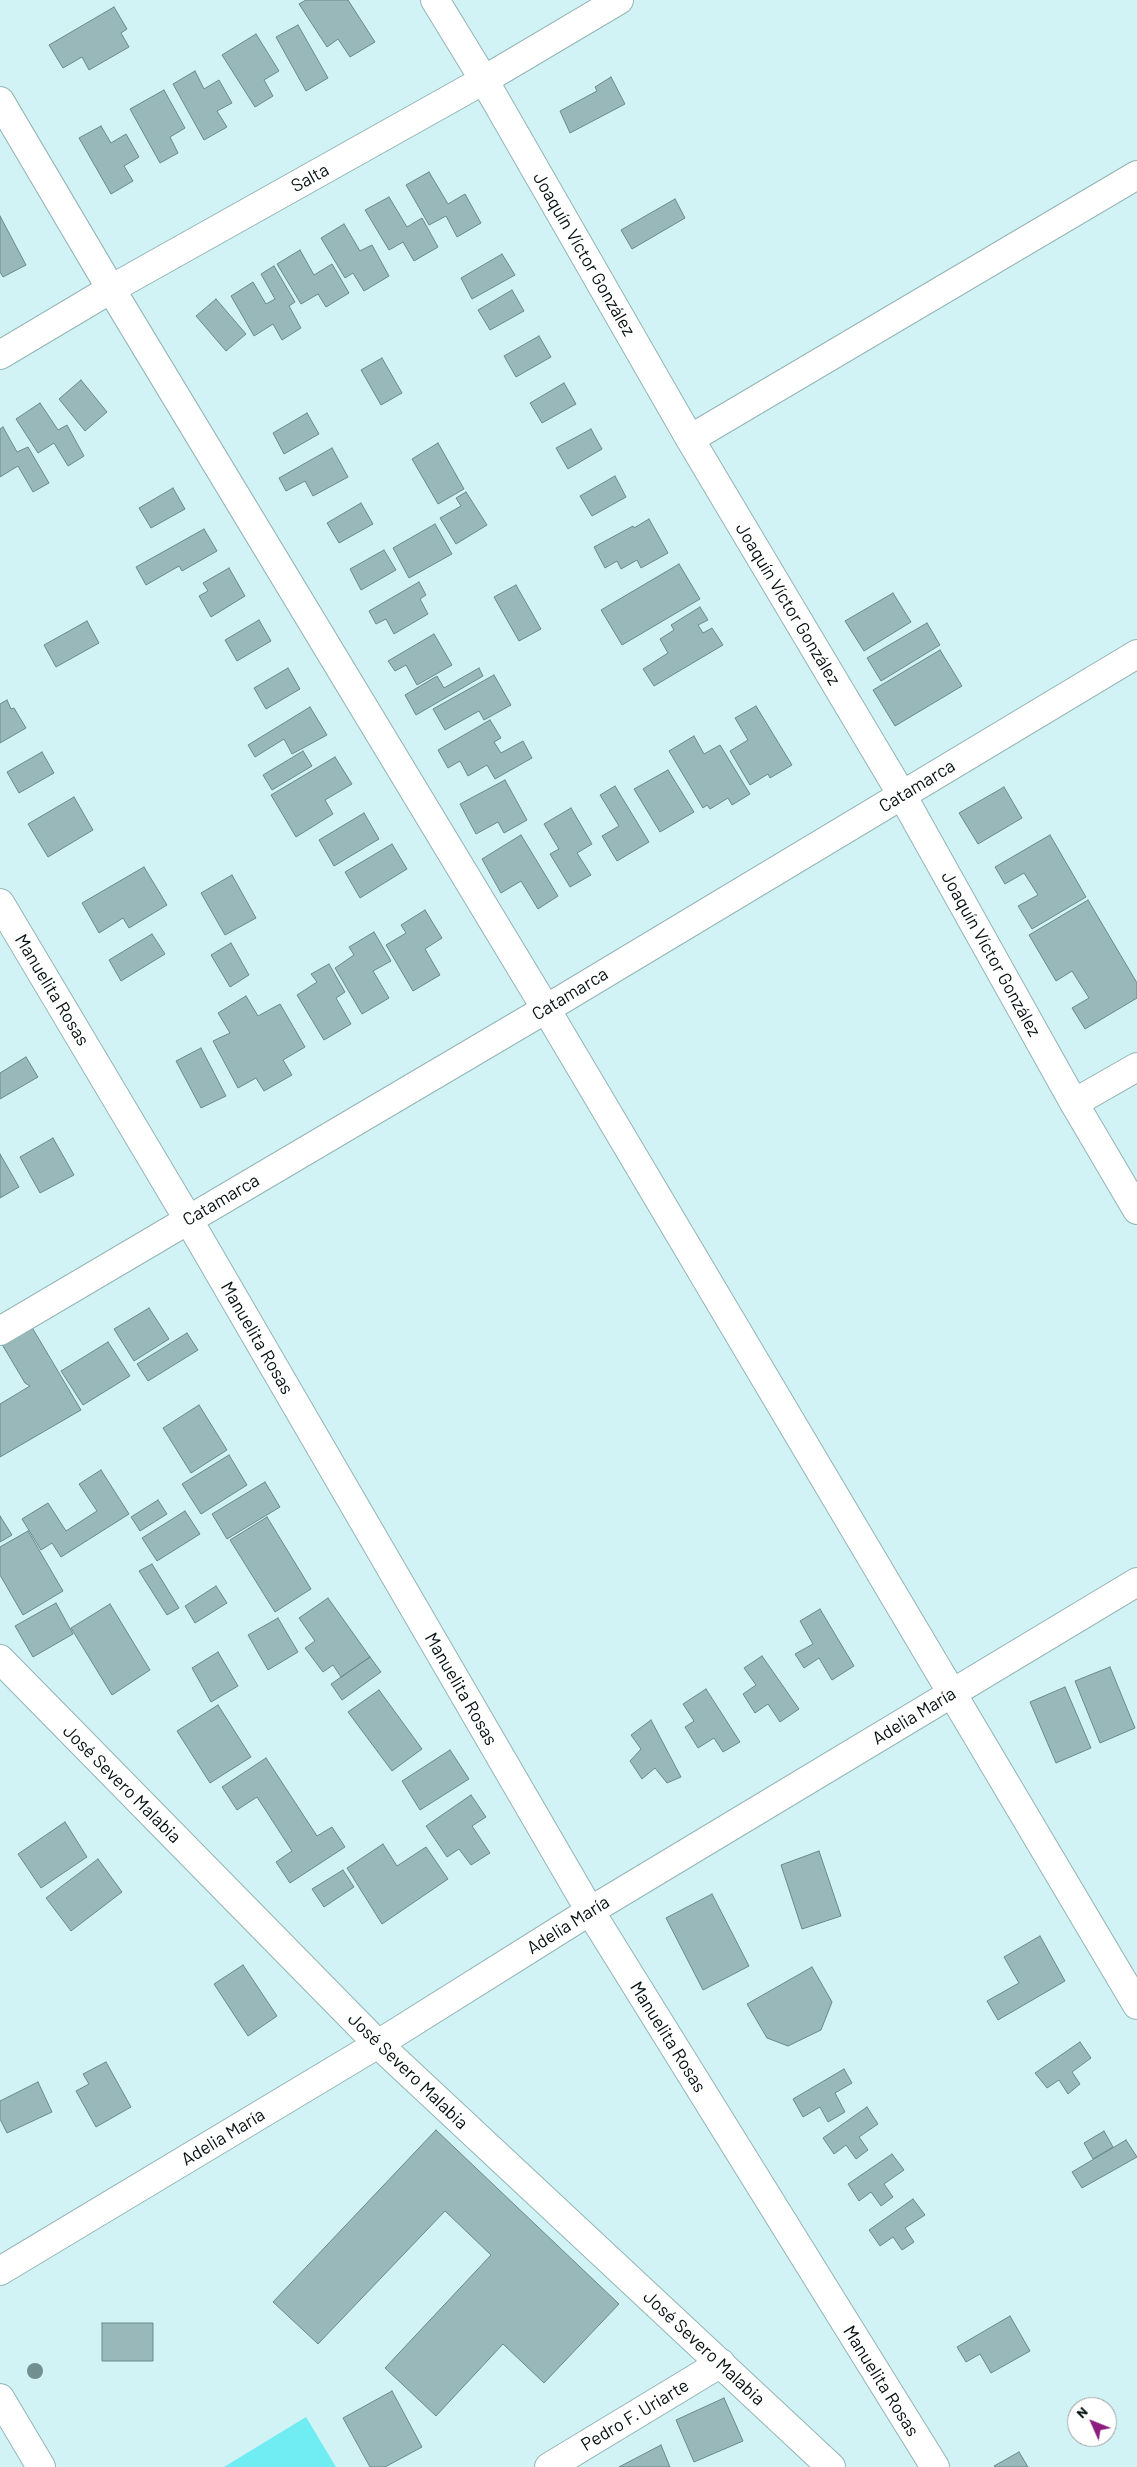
<!DOCTYPE html>
<html>
<head>
<meta charset="utf-8">
<style>
  body { margin:0 }
  #map { position:relative; width:1137px; height:2467px; overflow:hidden; background:#d2f3f5; font-family:Barlow,sans-serif }
  canvas { display:block }
  .north { position:absolute; left:1067px; top:2397px; width:50px; height:50px; box-sizing:border-box; background:#fff; border:1px solid #9b9fa0; border-radius:50%; rotate:314deg; font-size:14px; font-weight:700; line-height:20px; text-align:center; color:#051011 }
  .north::after { content:''; display:block; margin:auto; width:18px; height:22px; background:#8d1c7e; clip-path:polygon(50% 0,100% 100%,50% 72%,0 100%) }
</style>
</head>
<body>
<div id="map">
<canvas width="1137" height="2467"></canvas>
<div class="north">N</div>
</div>
<script>
const ctx = document.querySelector('canvas').getContext('2d');
ctx.lineJoin = 'round';
function fillPath(path, color) { ctx.fillStyle = color; ctx.fill(path, 'evenodd'); }
const toPath = rows => new Path2D(rows.map(r => 'M' + r).join(''));
function strokePath(path, color, width, dash) { ctx.strokeStyle = color; ctx.lineWidth = width; ctx.lineCap = dash ? 'butt' : 'round'; ctx.setLineDash(dash || []); ctx.stroke(path); }
function label(font, color, halo, rows, align = 'center') {
  ctx.font = font + ' Barlow,sans-serif'; ctx.lineWidth = 4; ctx.setLineDash([]); ctx.textBaseline = 'middle'; ctx.strokeStyle = halo; ctx.fillStyle = color; for (const [text, x, y, turn = 0] of rows) {
    ctx.save(); ctx.translate(x, y); ctx.rotate((+turn || 0) * Math.PI / 180); ctx.textAlign = isNaN(turn) ? turn : align; if (halo) ctx.strokeText(text, 0, 0); ctx.fillText(text, 0, 0); ctx.restore();
  }
}
fillPath(toPath([
  [306,2417,336,2467,224,2467]
]), '#70ecf3');
const building = toPath([
  [306,0,348,0,375,42,350,57,338,39,327,47,299,4,306,0],
  [114,7,127,29,121,33,129,47,89,70,82,57,63,68,49,45,114,7],
  [298,25,328,78,306,91,276,37,298,25],
  [256,34,279,71,264,80,273,96,255,107,222,55,256,34],
  [195,71,204,89,219,80,232,103,217,111,227,127,204,140,173,84,195,71],
  [611,77,625,104,570,133,560,111,597,91,595,87,611,77],
  [164,90,185,128,170,137,178,153,160,163,130,109,164,90],
  [101,126,111,143,126,134,139,157,124,166,133,181,111,194,79,138,101,126],
  [429,172,448,204,465,194,481,223,457,237,446,216,429,225,406,185,429,172],
  [389,197,407,227,422,218,438,247,414,261,403,242,389,250,365,210,389,197],
  [675,199,685,218,632,249,621,230,675,199],
  [0,216,26,265,3,277,0,272,0,216],
  [344,224,360,251,372,245,389,276,364,291,353,273,345,278,321,238,344,224],
  [300,250,314,275,332,264,349,293,326,307,318,294,301,304,277,264,300,250],
  [502,254,515,275,472,299,461,278,502,254],
  [274,266,295,302,289,306,301,328,282,340,273,324,254,336,231,296,253,282,266,304,275,299,261,274,274,266],
  [512,290,524,311,490,330,478,310,512,290],
  [216,299,246,334,226,351,196,316,216,299],
  [539,336,551,357,516,377,504,356,539,336],
  [382,358,402,393,381,405,361,370,382,358],
  [81,380,107,412,85,431,59,399,81,380],
  [564,383,576,404,542,423,530,403,564,383],
  [40,403,58,430,67,425,84,456,68,466,54,443,38,453,16,419,40,403],
  [307,413,319,434,284,454,273,433,307,413],
  [3,427,17,452,28,447,49,483,33,492,18,466,0,477,0,429,3,427],
  [591,429,602,449,568,469,556,448,591,429],
  [438,443,464,489,438,504,412,459,438,443],
  [332,448,348,477,313,496,305,481,286,491,279,478,332,448],
  [615,476,626,497,592,516,580,496,615,476],
  [173,488,185,509,151,528,139,508,173,488],
  [466,492,487,525,456,544,440,518,461,506,456,498,466,492],
  [361,503,373,524,339,543,327,523,361,503],
  [649,519,668,553,641,568,637,560,621,569,617,561,605,568,594,547,633,526,634,528,649,519],
  [435,524,452,554,409,578,393,548,435,524],
  [204,529,217,551,182,571,179,566,146,585,136,567,204,529],
  [384,550,396,570,361,590,350,569,384,550],
  [679,564,700,599,622,645,601,610,679,564],
  [229,568,245,596,211,617,199,596,208,591,203,583,229,568],
  [419,582,426,595,420,599,428,614,394,634,386,619,376,624,369,611,419,582],
  [516,585,541,629,519,641,494,597,516,585],
  [893,593,911,622,864,651,845,621,893,593],
  [700,607,708,620,698,625,703,633,712,628,723,645,654,686,643,669,668,653,660,639,674,630,671,625,700,607],
  [259,620,271,641,237,661,225,640,259,620],
  [87,621,99,643,56,667,44,645,87,621],
  [927,623,940,645,881,681,867,658,927,623],
  [434,634,452,665,417,685,406,665,395,671,388,661,434,634],
  [940,650,962,686,895,726,873,690,940,650],
  [288,668,300,689,266,709,254,688,288,668],
  [479,668,483,676,416,715,405,695,437,676,444,688,479,668],
  [494,675,511,705,484,720,479,711,445,730,433,709,494,675],
  [7,700,11,709,14,708,26,728,0,743,0,704,7,700],
  [756,706,792,765,770,778,768,774,750,785,730,751,748,740,735,718,756,706],
  [310,707,327,735,292,754,284,739,255,757,248,745,310,707],
  [490,720,501,738,494,742,501,753,523,741,532,758,495,779,487,765,468,776,460,761,448,768,438,750,490,720],
  [694,736,704,754,720,745,750,794,732,805,728,798,710,809,707,805,703,808,669,751,694,736],
  [303,751,312,766,272,790,263,775,303,751],
  [42,752,54,773,19,793,7,772,42,752],
  [335,757,352,784,325,800,333,814,296,837,271,795,335,757],
  [668,770,694,812,660,832,634,789,668,770],
  [505,780,527,820,504,833,498,822,476,834,460,804,505,780],
  [615,786,649,842,617,861,602,836,619,826,600,795,615,786],
  [1004,787,1022,818,978,844,959,813,1004,787],
  [74,797,93,830,48,857,28,824,74,797],
  [571,808,592,844,577,853,591,875,570,887,550,854,559,849,544,824,571,808],
  [364,813,379,839,334,866,319,840,364,813],
  [521,835,558,896,538,909,521,881,501,893,482,859,521,835],
  [1050,835,1086,897,1032,929,1018,906,1038,895,1024,873,1005,884,995,867,1050,835],
  [392,844,407,869,360,898,345,872,392,844],
  [144,867,167,905,129,928,123,918,99,933,82,903,144,867],
  [232,875,256,918,225,935,201,893,232,875],
  [1088,900,1137,983,1137,998,1085,1029,1072,1008,1089,998,1072,971,1056,981,1029,935,1088,900],
  [425,910,442,938,425,949,440,975,413,991,386,945,406,933,401,925,425,910],
  [374,932,391,961,373,971,389,998,362,1014,335,968,354,955,349,947,374,932],
  [152,934,165,954,121,981,109,960,152,934],
  [231,943,249,975,230,987,211,955,231,943],
  [329,964,345,992,336,998,351,1024,324,1040,297,995,317,982,311,974,329,964],
  [246,996,258,1016,280,1004,305,1047,283,1060,292,1075,264,1091,256,1078,238,1088,213,1041,230,1033,218,1013,246,996],
  [201,1048,226,1096,201,1108,176,1061,201,1048],
  [26,1057,38,1077,0,1099,0,1073,26,1057],
  [53,1138,74,1175,40,1193,20,1157,53,1138],
  [0,1154,19,1187,0,1198,0,1154],
  [149,1308,169,1339,134,1361,114,1329,149,1308],
  [30,1324,81,1410,0,1457,0,1404,30,1386,25,1383,0,1341,30,1324],
  [187,1333,198,1350,148,1381,137,1364,187,1333],
  [108,1342,130,1376,83,1405,61,1371,108,1342],
  [199,1405,227,1450,191,1473,163,1428,199,1405],
  [229,1455,247,1485,201,1514,182,1484,229,1455],
  [101,1470,129,1514,61,1557,52,1543,41,1550,22,1519,48,1503,66,1531,97,1511,79,1484,101,1470],
  [265,1482,280,1507,227,1539,212,1514,265,1482],
  [158,1500,167,1514,140,1531,131,1517,158,1500],
  [185,1511,200,1534,157,1561,142,1538,185,1511],
  [0,1516,12,1535,0,1542,0,1516],
  [267,1517,311,1589,275,1612,230,1540,267,1517],
  [28,1531,63,1591,23,1615,0,1575,0,1547,28,1531],
  [152,1564,179,1608,167,1615,139,1571,152,1564],
  [216,1586,227,1603,195,1623,185,1606,216,1586],
  [328,1598,370,1657,341,1677,333,1665,323,1672,305,1648,315,1641,299,1618,328,1598],
  [56,1603,73,1634,33,1657,15,1626,56,1603],
  [110,1604,150,1670,112,1695,71,1628,110,1604],
  [820,1609,854,1666,832,1680,819,1658,804,1668,795,1654,813,1644,800,1621,820,1609],
  [278,1618,298,1652,268,1670,248,1635,278,1618],
  [218,1652,238,1686,211,1702,192,1668,218,1652],
  [762,1656,799,1709,780,1722,768,1704,755,1713,743,1694,756,1685,744,1668,762,1656],
  [370,1657,381,1672,342,1700,331,1684,370,1657],
  [1110,1667,1135,1728,1100,1743,1075,1681,1110,1667],
  [1065,1687,1091,1748,1056,1763,1030,1702,1065,1687],
  [706,1689,740,1742,723,1752,714,1738,698,1748,685,1727,694,1721,683,1704,706,1689],
  [379,1690,422,1749,392,1771,348,1712,379,1690],
  [218,1705,251,1757,210,1783,177,1731,218,1705],
  [651,1720,681,1777,667,1783,655,1768,642,1779,630,1761,641,1749,631,1735,651,1720],
  [450,1750,469,1779,420,1810,402,1781,450,1750],
  [266,1758,317,1836,332,1827,345,1847,290,1883,276,1862,292,1851,257,1797,237,1810,222,1787,266,1758],
  [471,1795,486,1817,472,1826,490,1853,471,1865,459,1849,447,1857,426,1826,471,1795],
  [65,1822,87,1857,41,1888,18,1854,65,1822],
  [383,1844,397,1866,426,1847,448,1879,382,1924,347,1868,383,1844],
  [819,1851,841,1916,802,1929,781,1865,819,1851],
  [98,1859,122,1892,71,1931,46,1898,98,1859],
  [343,1870,354,1887,324,1907,312,1889,343,1870],
  [712,1894,749,1966,703,1990,666,1918,712,1894],
  [1040,1936,1065,1981,998,2020,987,2001,1019,1983,1004,1957,1040,1936],
  [243,1965,277,2016,248,2036,214,1984,243,1965],
  [812,1967,832,2002,821,2030,788,2046,767,2038,747,2004,812,1967],
  [1080,2042,1091,2058,1072,2072,1080,2084,1068,2094,1059,2080,1047,2088,1035,2073,1080,2042],
  [106,2062,131,2107,96,2127,76,2091,89,2084,83,2074,106,2062],
  [844,2069,852,2083,835,2093,845,2112,828,2122,820,2107,803,2117,793,2099,844,2069],
  [38,2082,52,2112,7,2133,0,2119,0,2101,38,2082],
  [867,2107,878,2124,859,2137,868,2150,856,2159,846,2145,834,2154,823,2138,867,2107],
  [436,2130,619,2304,544,2383,503,2344,436,2416,385,2368,491,2255,445,2211,318,2344,273,2302,436,2130],
  [1104,2131,1113,2147,1093,2159,1084,2143,1104,2131],
  [1126,2140,1137,2157,1082,2188,1072,2172,1126,2140],
  [892,2154,904,2170,884,2184,893,2197,881,2206,871,2192,859,2201,848,2184,892,2154],
  [913,2199,925,2215,905,2228,914,2242,902,2250,893,2237,880,2246,869,2230,913,2199],
  [1010,2316,1030,2351,991,2373,980,2354,966,2362,957,2347,1010,2316],
  [102,2323,153,2323,153,2361,102,2361,102,2323],
  [392,2391,422,2447,385,2467,370,2467,343,2418,392,2391],
  [724,2398,743,2441,694,2462,676,2420,724,2398],
  [661,2445,670,2467,619,2467,661,2445],
  [1019,2452,1028,2467,995,2467,994,2466,1019,2452]
]);
fillPath(building, '#98b8ba');
strokePath(building, '#6b898b', 1);
const minor = toPath([
  [435,0,484,80,690,439,902,795,1074,1103,1137,1210],
  [0,101,111,289,546,1009,1137,2005],
  [0,355,111,289,484,80,619,0],
  [690,439,1137,175],
  [0,903,188,1219,590,1911,935,2467],
  [1074,1103,1137,1067],
  [0,1331,546,1009,1137,654],
  [0,1659,378,2044,831,2467],
  [0,2271,378,2044,590,1911,1137,1582],
  [0,2398,41,2467],
  [549,2467,721,2363]
]);
strokePath(minor, '#94b4b5', 30);
strokePath(minor, '#fff', 28);
ctx.fillStyle = '#728e8f';
for (const [x, y] of [
  [35,2371]
]) { ctx.beginPath(); ctx.arc(x, y, 8, 0, 2 * Math.PI); ctx.fill(); }
label('18px', '#051011', '#fff', [
  ["Salta",310,178,-29],
  ["Joaquín Víctor González",584,254,60],
  ["Joaquín Víctor González",788,604,59],
  ["Catamarca",917,786,-31],
  ["Joaquín Víctor González",991,954,61],
  ["Manuelita Rosas",52,990,59],
  ["Catamarca",570,994,-31],
  ["Catamarca",221,1200,-30],
  ["Manuelita Rosas",257,1338,60],
  ["Manuelita Rosas",461,1689,60],
  ["Adelia María",914,1716,-31],
  ["José Severo Malabia",122,1784,45],
  ["Adelia María",568,1925,-32],
  ["Manuelita Rosas",668,2037,58],
  ["José Severo Malabia",408,2071,44],
  ["Adelia María",223,2137,-31],
  ["José Severo Malabia",704,2348,43],
  ["Manuelita Rosas",881,2381,58],
  ["Pedro F. Uriarte",635,2415,-31]
]);
</script>
</body>
</html>
